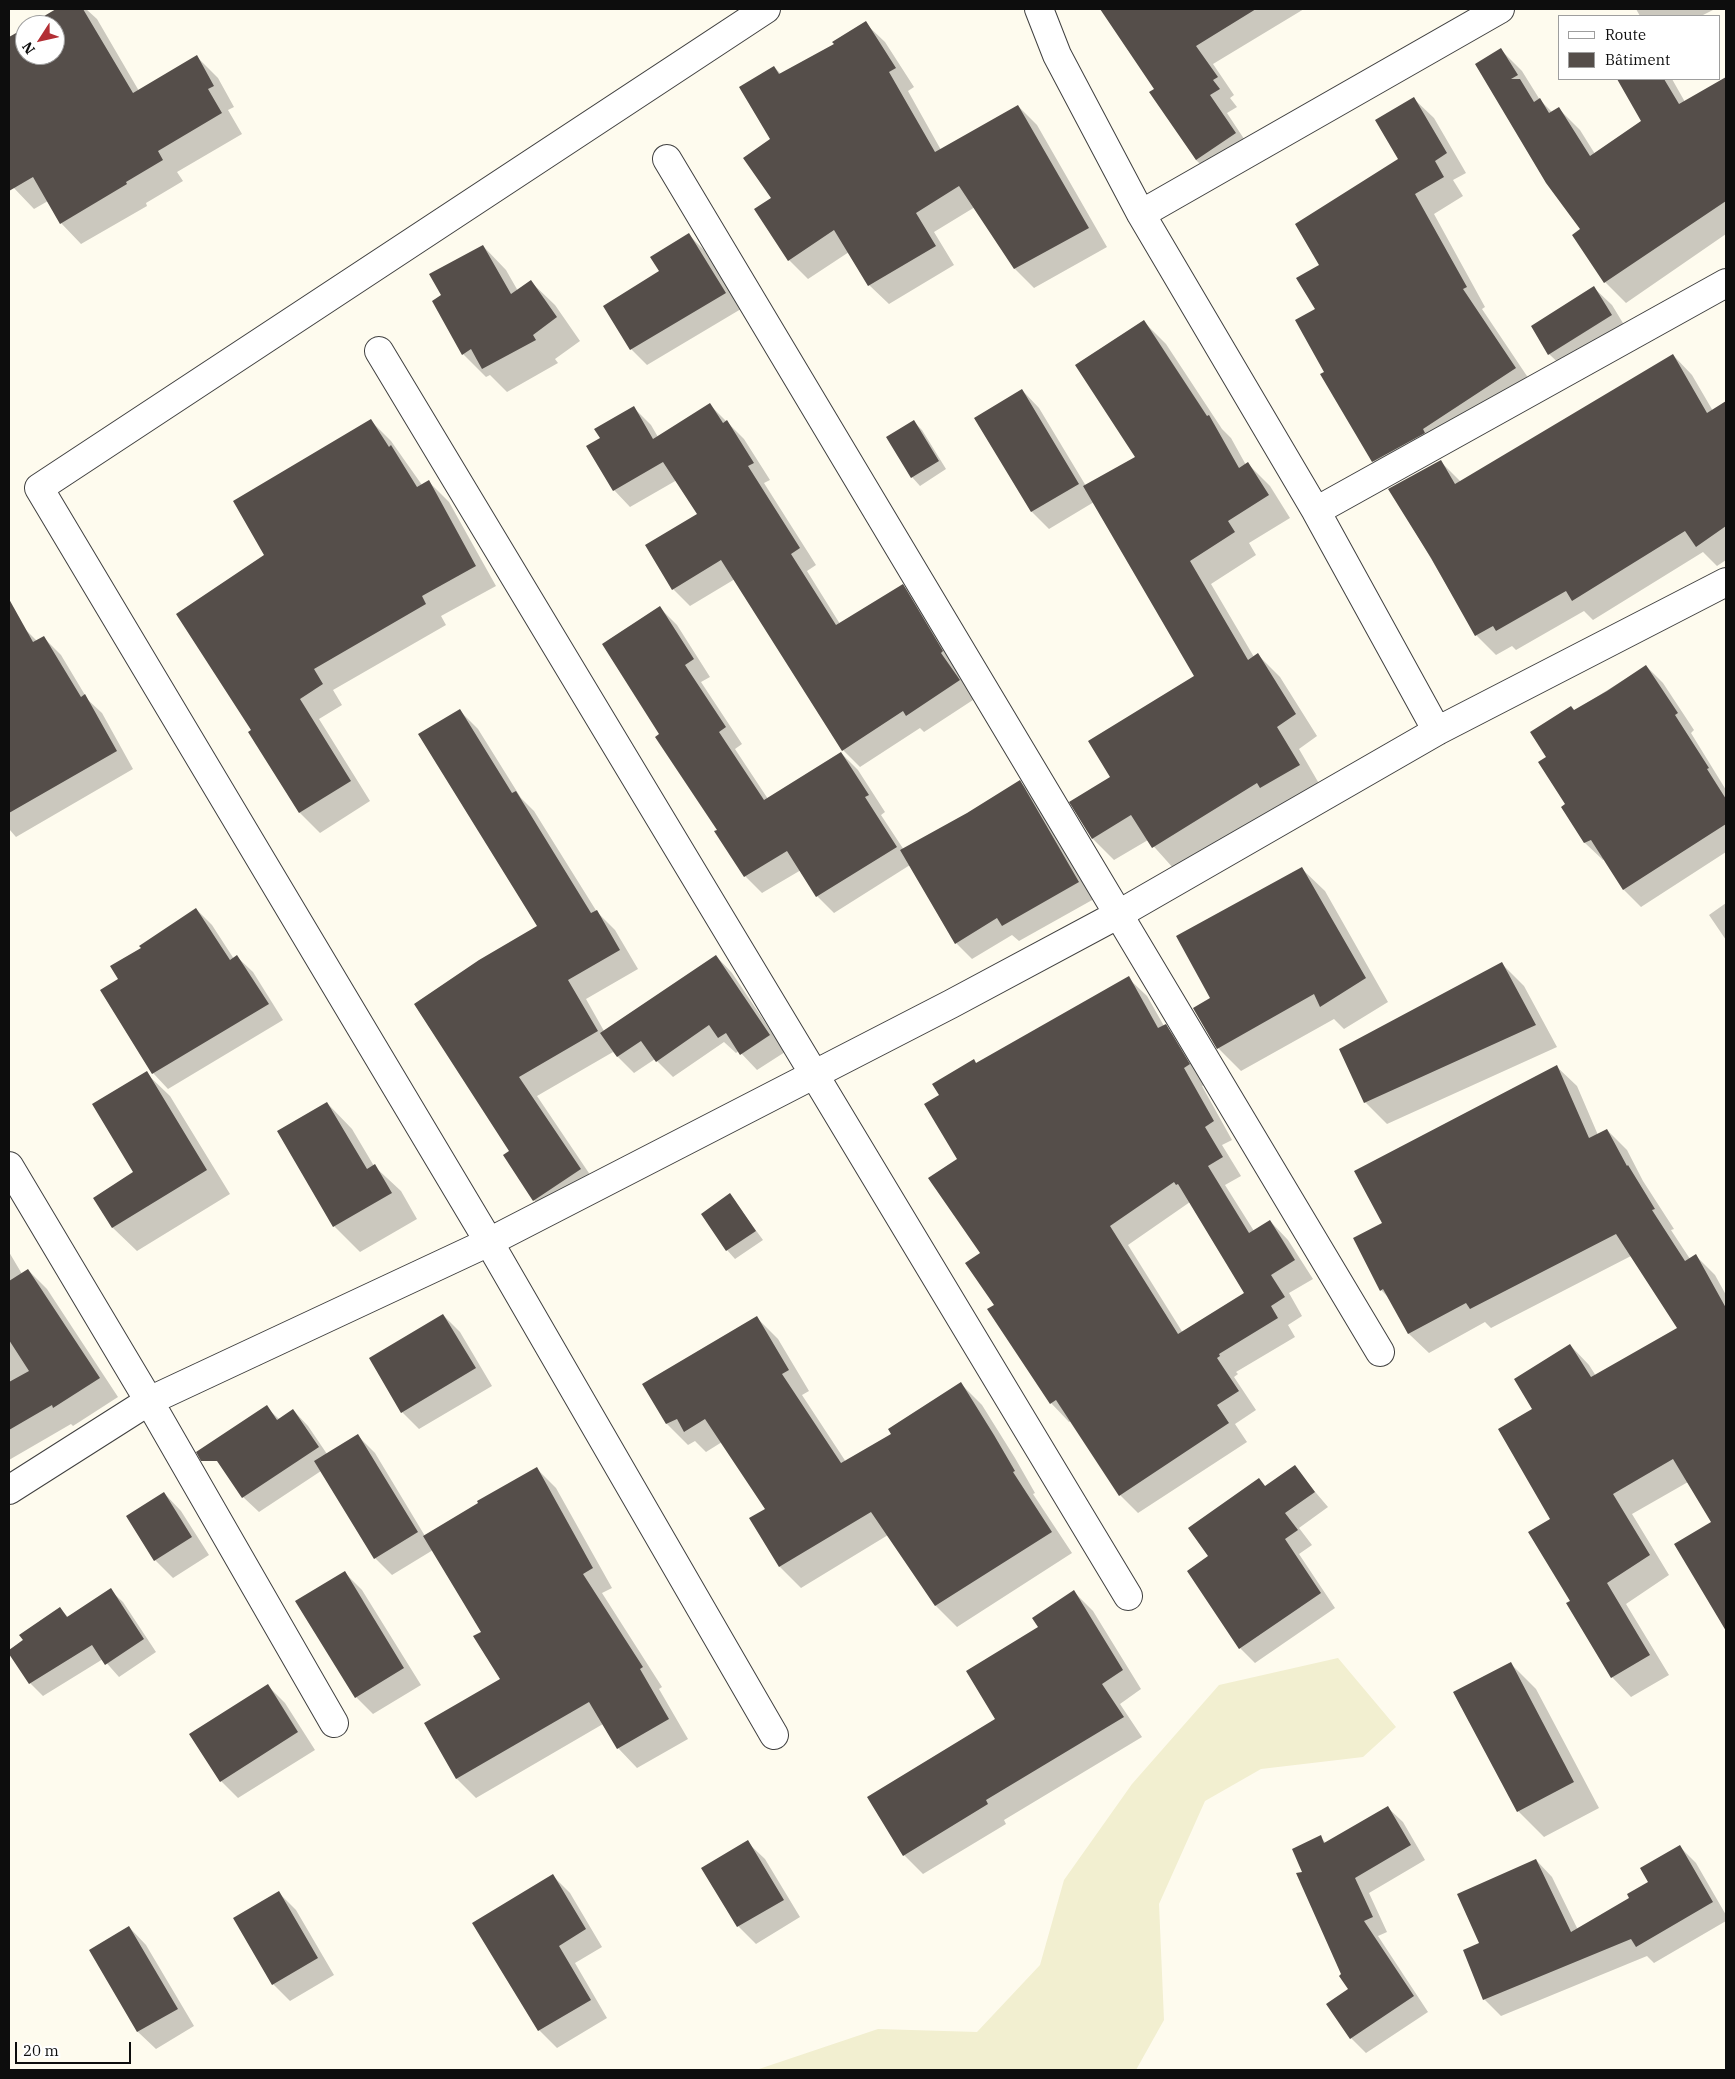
<!DOCTYPE html>
<meta charset="utf-8">
<style>
body{margin:0}
#map{position:relative;width:1735px;height:2079px;overflow:hidden;background:#fefbee;font-family:"IBM Plex Serif",serif}
canvas{display:block}
.frame{position:absolute;inset:0;border:10px solid #0d0d0d;pointer-events:none}
.legend{position:absolute;left:1558px;top:15px;width:162px;height:65px;box-sizing:border-box;background:#fff;border:1px solid #9e9e9e;margin:0;padding:6px 9px;list-style:none;font-size:15px;color:#0d0d0d}
.legend li{display:flex;align-items:center;gap:10px;height:25px}
.legend b{width:25px;border:1px solid #9e9e9e}
.north{position:absolute;left:15px;top:15px;width:50px;height:50px;box-sizing:border-box;background:#fff;border:1px solid #9e9e9e;border-radius:50%;rotate:235deg;font-size:14px;font-weight:700;line-height:20px;text-align:center;color:#0d0d0d}
.north::after{content:'';display:block;margin:auto;width:18px;height:22px;background:#b32f35;clip-path:polygon(50% 0,100% 100%,50% 72%,0 100%)}
.scale{position:absolute;left:15px;top:2042px;width:116px;height:22px;box-sizing:border-box;border:2px solid #0d0d0d;border-top:0;padding-left:6px;font-size:15px;line-height:18px;white-space:nowrap;color:#0d0d0d;-webkit-text-stroke:4px #fff;paint-order:stroke}
</style>
<div id="map">
<canvas width="1735" height="2079"></canvas>
<div class="frame"></div>
<ul class="legend">
<li><b style="height:6px;background:#fff"></b>Route</li>
<li><b style="height:14px;background:#554e4a"></b>Bâtiment</li>
</ul>
<div class="north">N</div>
<div class="scale">20 m</div>
</div>
<script>
const g = document.querySelector('canvas').getContext('2d');
g.lineJoin = 'round';
function fillPath(path, color) { g.fillStyle = color; g.fill(path, 'evenodd'); }
function strokePath(path, color, width, dash) { g.strokeStyle = color; g.lineWidth = width; g.lineCap = dash ? 'butt' : 'round'; g.setLineDash(dash || []); g.stroke(path); }
fillPath(new Path2D(`
 M1338,1658L1396,1727L1363,1757L1261,1769L1205,1801L1159,1904L1164,2020L1136,2070H756L878,2029L977,2032L1040,1965L1064,1880L1132,1784L1219,1685Z`), '#f2efd0');
fillPath(new Path2D(`
 M58,9H86L97,19L139,91L197,57L218,78L234,107L228,110L242,134L177,172L183,181L146,203L147,206L81,244L61,223L48,201L34,209L12,186L9,187V38L25,28V55H55V25H31Z
 M1108,9H1182L1187,15L1197,9H1304L1213,64L1234,95L1230,98L1237,107L1227,113L1252,151L1214,177L1196,160Z
 M1636,9H1715L1701,16H1640Z
 M865,23L885,42L914,87L908,91L941,150L1018,106L1037,125L1107,247L1034,288L1015,269L975,207L934,232L954,265L889,304L869,285L849,252L808,279L789,260L772,198L774,67L782,75L835,44Z
 M1501,50L1522,71L1540,100L1553,113L1559,109L1580,130L1595,154L1643,122L1619,79H1672L1685,102L1726,79V234L1626,303L1605,282L1581,230L1477,65Z
 M1414,99L1434,118L1466,173L1453,180L1463,196L1434,214L1485,307L1482,309L1535,388L1392,481L1373,461L1326,372L1316,309L1320,266L1399,159Z
 M689,235L704,250L741,309L647,365L631,349L604,306L661,272Z
 M483,246L506,270L518,291L531,282L555,305L580,341L555,359L558,363L507,392L490,375L486,377L463,354L443,296Z
 M1594,288L1612,305L1629,333L1567,371L1549,354Z
 M1144,322L1166,344L1222,429L1231,438L1246,465L1248,464L1270,486L1290,518L1249,543L1256,555L1211,584L1254,657L1258,655L1280,677L1317,736L1299,749L1321,787L1283,809L1279,805L1174,869L1148,840L1114,860L1092,838L1111,777L1196,677L1094,502L1049,529L1032,512L976,418L1022,390L1039,408L1086,486L1137,457Z
 M1673,355L1692,375L1713,411L1726,403V560L1717,566L1703,552L1593,620L1584,611L1516,650L1512,646L1496,655L1476,635L1390,489L1440,461L1461,482Z
 M710,405L744,439L770,480L764,483L816,565L807,571L840,624L903,585L919,602L976,698L924,732L920,728L860,767L843,750L735,579L690,606L673,589L699,514L677,480L630,507L614,490L602,438L634,408L651,425L658,437Z
 M371,421L391,441L422,485L429,482L449,502L496,586L441,616L446,625L333,690L342,705L319,719L370,801L320,833L300,813L249,732L253,730L266,556Z
 M913,421L922,430L946,469L920,486L912,477Z
 M660,608L677,625L710,677L701,682L742,744L735,749L768,799L841,753L858,770L885,812L881,815L904,850L967,815L1020,782L1036,798L1094,899L1019,941L1012,935L972,959L956,943L910,865L834,913L817,896L801,870L762,893L745,876L660,734Z
 M24,628L37,641L44,638L61,655L88,700L102,713L133,769L16,837L9,829V636Z
 M1646,666L1663,683L1694,730L1691,733L1726,790V852L1641,907L1624,890L1604,859L1603,860L1585,843L1563,807L1567,804L1548,758L1574,711Z
 M459,710L478,729L521,798L534,811L597,912L615,930L638,969L586,999L604,1031L716,956L732,973L785,1052L757,1070L739,1051L736,1053L724,1042L673,1077L655,1059L634,1073L613,1052L537,1096L599,1188L553,1219L534,1200L505,1155L511,1151L415,1005L539,926Z
 M1301,868L1325,891L1388,1002L1344,1029L1334,1019L1241,1071L1218,1048L1212,999Z
 M1726,903V940L1709,915Z
 M196,909L212,925L234,959L237,957L253,972L283,1020L168,1089L153,1073L120,980Z
 M1502,964L1524,986L1557,1047L1387,1124L1365,1102Z
 M1128,978L1147,996L1164,1026L1184,1044L1207,1083L1202,1086L1232,1140L1222,1145L1241,1176L1225,1185L1254,1231L1270,1221L1288,1240L1313,1279L1289,1293L1302,1316L1288,1325L1295,1337L1236,1372L1238,1374L1234,1377L1256,1410L1235,1424L1247,1442L1138,1513L1120,1495L1071,1421L1069,1422L1051,1403L989,1310L996,1305L941,1096L977,1064ZM1190,1202L1246,1293L1183,1333L1128,1245Z
 M1557,1067L1577,1086L1598,1135L1607,1130L1627,1150L1643,1181L1674,1229L1671,1230L1690,1259L1695,1255L1715,1275L1726,1295V1625L1720,1619L1714,1522L1688,1482L1632,1514L1669,1575L1626,1604L1669,1675L1631,1697L1612,1677L1572,1601L1551,1519L1534,1409L1570,1345L1589,1365L1596,1376L1679,1328L1631,1256L1491,1328L1485,1322L1429,1353L1409,1334L1392,1301L1381,1290L1384,1224Z
 M146,1073L170,1096L230,1194L137,1251L113,1228L94,1198L135,1172Z
 M327,1103L352,1129L374,1166L401,1191L417,1219L360,1252L334,1226Z
 M730,1195L763,1240L735,1259L727,1250Z
 M9,1252L22,1274L28,1270L47,1289L118,1397L73,1426L71,1424L9,1460Z
 M443,1315L460,1332L492,1386L419,1429L402,1412Z
 M757,1318L778,1339L809,1391L802,1395L846,1462L893,1434L961,1384L982,1405L1015,1458L1035,1493L1033,1494L1072,1553L957,1627L936,1606L888,1535L801,1588L780,1567L751,1519L766,1510L722,1442L706,1452L695,1441L688,1445L667,1424L644,1385Z
 M266,1407L279,1419L293,1410L308,1426L327,1454L358,1436L375,1453L425,1536L537,1469L556,1488L612,1588L602,1593L662,1687L659,1689L688,1739L637,1768L618,1748L603,1724L476,1798L457,1779L426,1723L502,1680L482,1632L433,1550L392,1575L375,1558L321,1471L259,1512L243,1497L208,1445Z
 M1294,1467L1328,1507L1299,1528L1312,1545L1299,1554L1335,1608L1255,1663L1240,1648L1259,1480L1266,1487Z
 M164,1493L181,1511L209,1555L173,1578L155,1560L128,1516Z
 M345,1573L362,1590L421,1685L373,1714L356,1697Z
 M110,1590L123,1602L156,1652L119,1677L103,1659L43,1696L30,1683L9,1651L60,1609L68,1617Z
 M1074,1592L1093,1611L1141,1689L1120,1704L1142,1737L1004,1820L1006,1824L923,1874L904,1855L997,1720L1040,1628Z
 M1510,1663L1536,1689L1599,1808L1544,1837L1518,1811L1454,1693Z
 M268,1686L285,1703L315,1750L238,1798L221,1781Z
 M1388,1808L1403,1822L1425,1860L1369,1893L1387,1932L1378,1936L1428,2012L1366,2053L1351,2038L1349,1989L1304,1872L1320,1837L1326,1843Z
 M747,1842L765,1859L800,1917L756,1944L738,1926L703,1868Z
 M1680,1847L1696,1863L1726,1915V1921L1654,1963L1647,1956L1501,2016L1484,1999L1480,1944L1536,1860L1552,1877L1578,1930L1631,1898L1650,1883Z
 M553,1876L570,1893L602,1947L575,1963L607,2018L557,2048L539,2030L474,1924Z
 M279,1893L296,1910L334,1975L290,2001L273,1984Z
 M129,1927L146,1945L194,2026L156,2049L138,2032L91,1950Z`), '#0003');
fillPath(new Path2D(`
 M56,9H83L133,93L197,55L214,86L208,89L222,113L158,151L163,160L126,182L127,184L60,224L33,177L9,191V37L25,28V55H55V25H29Z
 M1100,9H1256L1196,46L1218,77L1213,80L1220,89L1210,95L1236,133L1196,160L1149,92L1154,89Z
 M866,21L896,68L889,72L935,152L1018,105L1089,228L1014,269L959,186L916,213L936,246L868,286L834,230L788,261L754,209L771,198L743,158L770,139L739,87L774,66L779,74L834,44L832,42Z
 M1501,48L1518,75L1511,79H1520L1534,102L1540,98L1549,113L1559,107L1590,156L1641,121L1617,79H1664L1679,104L1726,77V201L1604,283L1572,235L1580,229L1546,183L1475,64Z
 M1414,97L1447,153L1435,161L1444,177L1415,194L1467,287L1463,289L1516,368L1423,429L1425,433L1372,462L1320,374L1324,372L1295,320L1315,309L1296,278L1319,265L1295,224L1398,159L1375,120Z
 M689,233L726,293L630,350L603,306L659,271L650,257Z
 M483,245L511,294L531,280L557,317L533,335L536,340L482,369L471,349L462,355L432,301L441,295L429,274Z
 M1594,286L1612,315L1548,355L1531,326Z
 M1144,320L1207,416L1209,415L1239,468L1248,462L1269,495L1228,521L1235,532L1190,561L1248,660L1258,653L1296,714L1277,727L1300,765L1260,788L1257,783L1152,848L1131,815L1092,839L1069,802L1110,777L1088,741L1194,676L1083,486L1135,457L1075,365Z
 M1673,354L1707,413L1726,401V526L1696,547L1685,531L1572,601L1566,591L1496,631L1493,626L1475,636L1431,558L1388,489L1441,460L1455,484Z
 M1022,389L1079,484L1031,512L974,418Z
 M710,403L723,423L727,420L754,463L748,466L800,548L791,554L836,625L903,584L943,651L941,653L960,680L906,716L903,711L842,751L721,560L672,590L645,545L697,514L663,462L613,491L586,446L600,438L594,429L634,406L653,439Z
 M371,419L389,447L391,445L417,487L429,480L476,566L422,596L426,604L314,669L323,684L300,699L351,781L299,813L248,732L251,730L176,614L264,555L233,501Z
 M914,420L939,461L911,478L886,437Z
 M9,599L33,642L44,636L81,697L85,694L117,751L9,813Z
 M660,606L694,659L685,665L726,727L719,732L764,800L841,752L869,795L865,797L897,847L816,897L787,851L744,877L714,831L717,830L655,737L659,734L602,644Z
 M1646,665L1678,713L1675,715L1709,768L1707,769L1726,799V824L1623,890L1591,840L1584,843L1561,807L1565,804L1538,762L1546,757L1530,732L1571,706L1574,710L1607,691Z
 M460,709L512,793L516,791L591,913L597,910L620,950L568,980L598,1031L519,1077L581,1169L533,1201L503,1155L509,1151L414,1004L479,960L537,926L418,734Z
 M1020,780L1079,882L1002,926L997,918L955,944L900,850L967,813Z
 M1302,867L1366,978L1320,1007L1314,994L1217,1049L1193,1008L1210,998L1176,936Z
 M196,908L230,960L237,955L269,1004L152,1074L100,990L118,979L110,966L141,948L139,946Z
 M716,955L770,1035L740,1055L726,1033L718,1038L709,1025L656,1062L641,1041L617,1057L600,1033Z
 M1502,962L1536,1025L1364,1103L1339,1049Z
 M1129,976L1158,1028L1166,1024L1190,1064L1184,1068L1214,1121L1205,1127L1223,1157L1208,1166L1249,1233L1270,1220L1295,1260L1271,1275L1285,1297L1271,1306L1278,1318L1219,1354L1220,1356L1217,1358L1239,1391L1217,1405L1229,1423L1119,1496L1056,1400L1050,1404L987,1309L994,1305L965,1263L980,1253L928,1178L957,1159L924,1104L939,1095L932,1084L974,1059L976,1063ZM1174,1182L1176,1185L1178,1184L1244,1293L1178,1334L1110,1226Z
 M1557,1065L1589,1138L1607,1129L1627,1166L1628,1165L1655,1209L1652,1210L1685,1261L1696,1254L1726,1308V1631L1674,1544L1711,1522L1673,1459L1613,1494L1650,1555L1607,1583L1650,1655L1611,1678L1566,1603L1570,1601L1528,1532L1550,1519L1498,1429L1532,1409L1514,1379L1570,1344L1591,1377L1677,1328L1616,1234L1470,1309L1466,1303L1408,1334L1383,1289L1380,1291L1353,1238L1382,1223L1354,1171Z
 M147,1071L207,1170L112,1228L93,1198L133,1172L92,1104Z
 M327,1102L367,1169L375,1164L392,1193L333,1227L277,1131Z
 M730,1193L756,1231L726,1251L701,1214Z
 M28,1269L100,1378L53,1408L52,1405L9,1430V1382L29,1371L9,1340V1281Z
 M443,1314L476,1368L401,1413L369,1358Z
 M757,1316L789,1370L782,1374L841,1463L891,1434L888,1429L961,1382L994,1435L1015,1471L1013,1472L1052,1532L935,1606L871,1512L779,1567L749,1518L765,1509L705,1419L684,1432L677,1419L666,1424L642,1384Z
 M267,1405L277,1420L293,1409L319,1447L242,1498L217,1461H201L196,1452Z
 M358,1434L418,1532L374,1559L314,1461Z
 M1295,1465L1315,1492L1285,1513L1298,1530L1285,1539L1321,1593L1239,1649L1187,1571L1208,1556L1188,1528L1259,1478L1265,1486Z
 M537,1467L593,1568L583,1574L643,1667L640,1669L669,1719L617,1749L589,1702L456,1779L424,1723L500,1679L473,1636L481,1632L423,1536L478,1503L477,1501Z
 M164,1492L192,1537L154,1561L126,1516Z
 M345,1571L404,1668L355,1698L295,1601Z
 M111,1588L144,1639L105,1665L92,1645L29,1684L9,1654V1650L23,1640L19,1635L60,1607L67,1617Z
 M1074,1590L1123,1670L1102,1684L1124,1717L986,1800L988,1804L903,1856L867,1797L995,1719L966,1671L1038,1627L1032,1618Z
 M1511,1662L1574,1782L1517,1812L1453,1692Z
 M268,1684L298,1732L220,1782L189,1734Z
 M1388,1806L1411,1845L1355,1878L1373,1917L1364,1921L1414,1996L1350,2039L1326,2004L1348,1989L1339,1976L1341,1974L1296,1873L1302,1872L1292,1849L1321,1835L1324,1843Z
 M748,1840L784,1900L737,1927L701,1868Z
 M1680,1845L1713,1902L1636,1947L1631,1939L1483,2000L1463,1950L1479,1943L1457,1894L1536,1859L1571,1932L1629,1898L1627,1894L1648,1882L1640,1868Z
 M553,1874L586,1929L559,1946L591,2000L538,2031L472,1923Z
 M279,1891L318,1958L272,1985L233,1918Z
 M129,1926L178,2009L137,2032L89,1950Z`), '#554e4a');
const minor = new Path2D(`
 M766,9L39,488L489,1242L774,1735
 M1039,9L1057,55L1141,214L1316,511L1437,731
 M667,159L1380,1352
 M1141,214L1500,9
 M379,351L1128,1596
 M1316,511L1726,283
 M9,1166L149,1401L334,1723
 M9,1490L149,1401L489,1242L951,1004L1119,914L1437,731L1726,582`);
strokePath(minor, '#404040', 30);
strokePath(minor, '#fff', 28);
</script>
